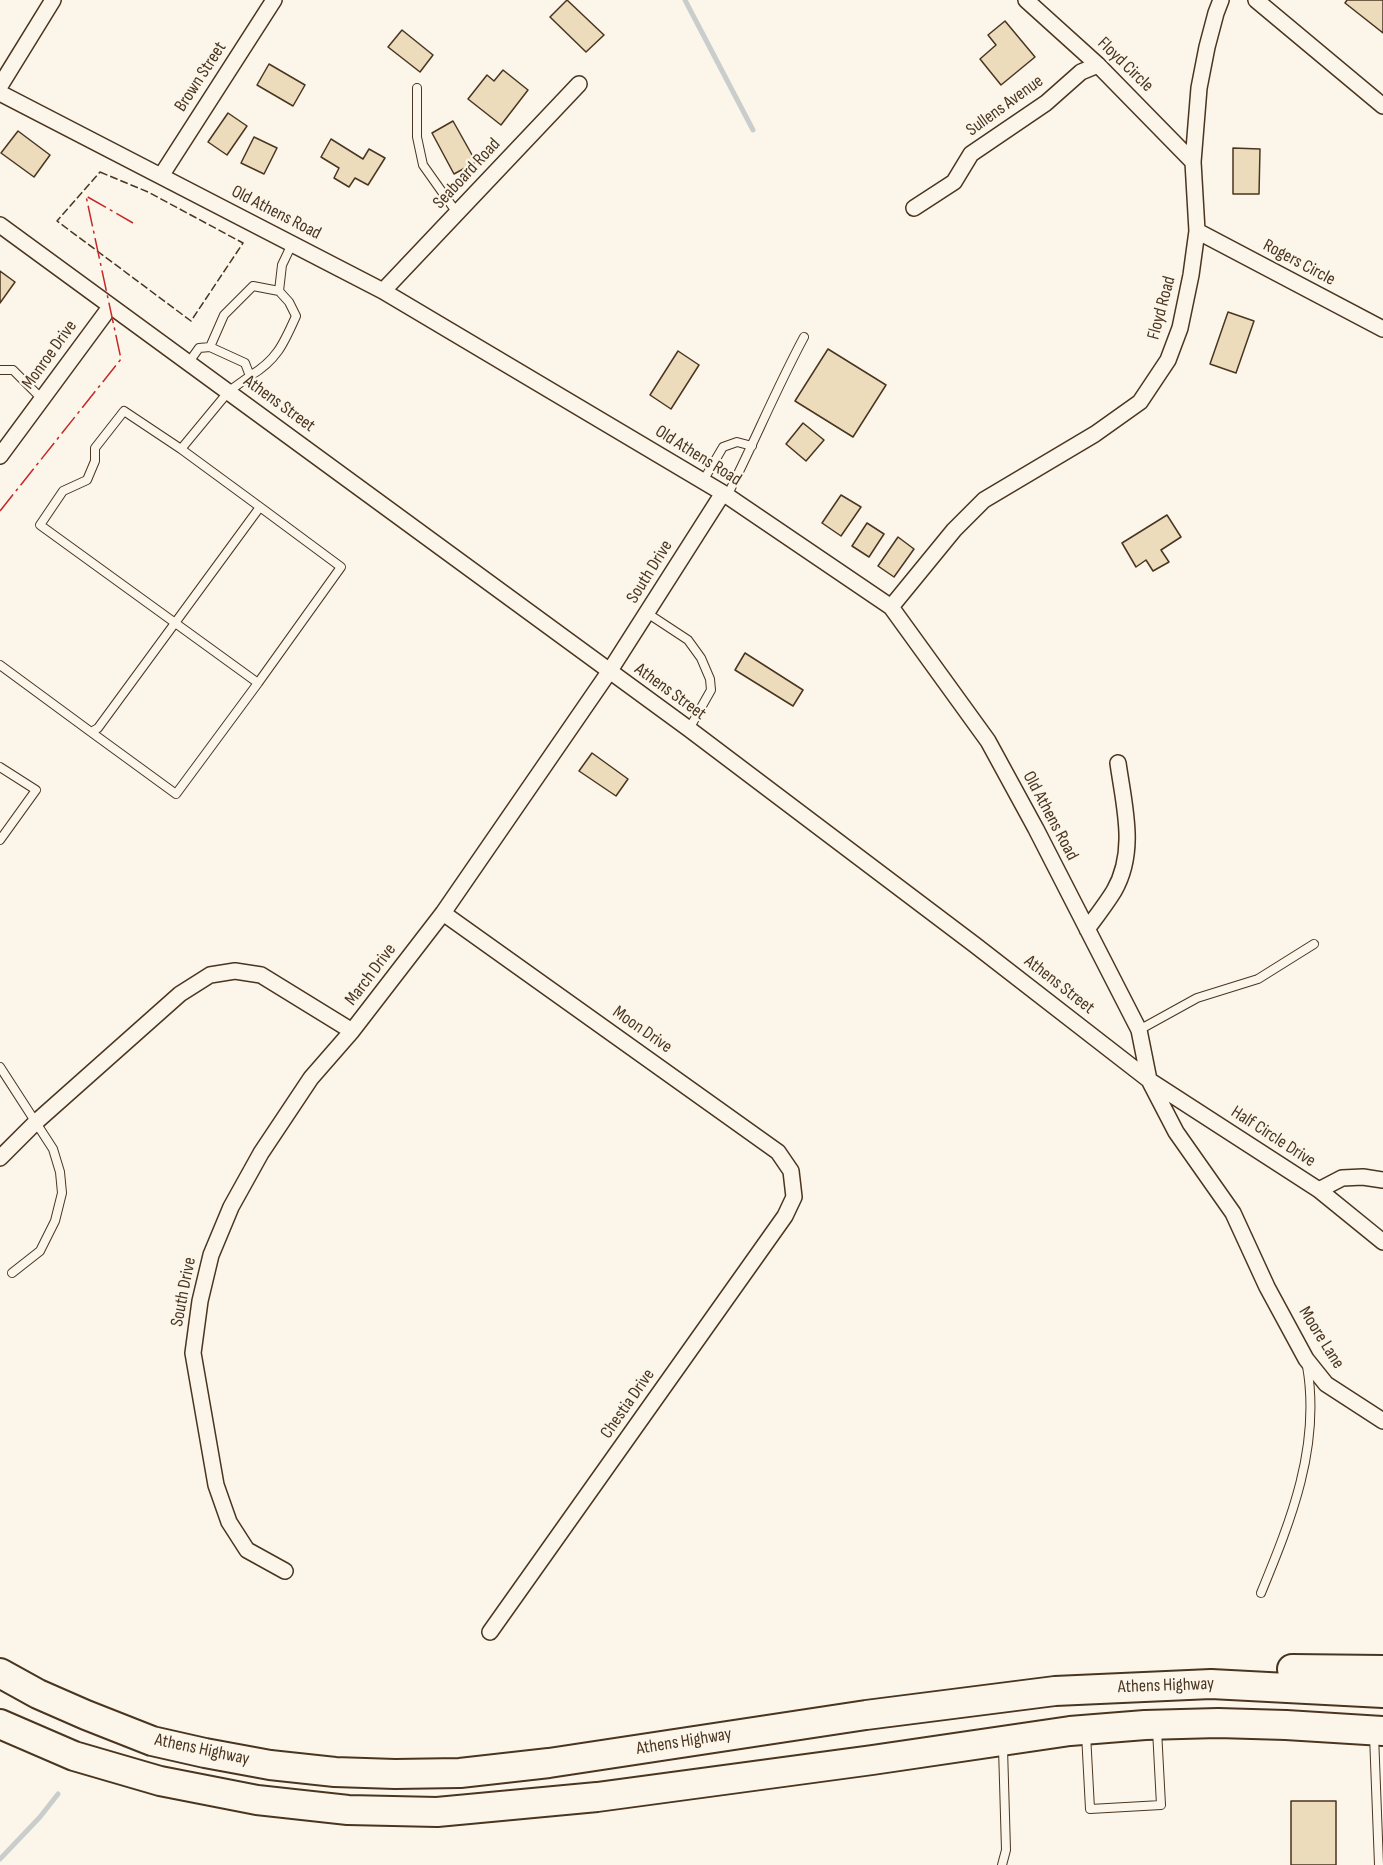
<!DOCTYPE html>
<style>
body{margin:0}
canvas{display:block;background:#fbf6e9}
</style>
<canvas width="1383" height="1865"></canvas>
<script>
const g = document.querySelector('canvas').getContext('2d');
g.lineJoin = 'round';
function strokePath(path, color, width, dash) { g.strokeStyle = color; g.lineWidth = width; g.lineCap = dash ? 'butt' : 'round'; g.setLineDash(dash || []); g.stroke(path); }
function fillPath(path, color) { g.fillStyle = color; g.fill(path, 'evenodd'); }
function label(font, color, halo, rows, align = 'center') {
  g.font = font + ' "Sofia Sans Condensed",sans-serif'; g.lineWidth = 4.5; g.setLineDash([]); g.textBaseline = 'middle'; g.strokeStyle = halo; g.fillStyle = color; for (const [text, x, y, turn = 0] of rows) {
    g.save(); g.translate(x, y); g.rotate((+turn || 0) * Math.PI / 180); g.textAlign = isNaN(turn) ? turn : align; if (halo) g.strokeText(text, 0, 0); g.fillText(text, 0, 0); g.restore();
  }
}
strokePath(new Path2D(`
 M685,0L753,130
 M0,1859L40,1817L58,1794`), '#c9cecd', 5);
const building = new Path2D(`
 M567,0L604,35L586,52L550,17Z
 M1347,0H1383V33L1345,3Z
 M1005,21L1035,57L1001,85L980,59L996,45L988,35Z
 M402,30L433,55L420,72L388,47Z
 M269,64L305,85L293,106L257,85Z
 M503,70L528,90L501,125L468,99L487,75L494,81Z
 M228,113L247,126L227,155L208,142Z
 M453,121L476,162L454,174L432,133Z
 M18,131L50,155L34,177L1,153Z
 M254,137L277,148L264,174L241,163Z
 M331,139L363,159L369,149L385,158L368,185L355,178L349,187L334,178L339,168L321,157Z
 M1233,148L1260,149L1259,194H1233Z
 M0,271L15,282L0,303Z
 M1228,312L1254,321L1236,373L1210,364Z
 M828,349L886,385L853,437L795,401Z
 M678,351L699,365L671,409L650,395Z
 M803,423L824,440L806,461L786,444Z
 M841,495L861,507L841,536L822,523Z
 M1167,515L1181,537L1161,550L1169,562L1153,571L1146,560L1136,567L1122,543Z
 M867,523L884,534L869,557L852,546Z
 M898,537L914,549L894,577L878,566Z
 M745,653L803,690L793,706L735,670Z
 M592,753L628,779L616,796L579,771Z
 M1291,1801H1336V1865H1291Z`);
fillPath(building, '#ecdcbc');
strokePath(building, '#4a3520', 1.5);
const lane = new Path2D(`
 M417,88V137L423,165L457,213
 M210,347L224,315L253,286L279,291
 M0,370H13L42,399
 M250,376C277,360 284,343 296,316L289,302L279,291L282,265L292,244
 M181,449L124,411L95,448V461L87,480L63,491L40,525L258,683L341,567L260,507
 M703,481L723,447L737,442L752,446
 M727,496C754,443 776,389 804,337
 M647,613L688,640L701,658L710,679L711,690L689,729
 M0,665L91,732L98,728L260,507L181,449L229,391L250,376L245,363L210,347L199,348L189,362
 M91,732L176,794L258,683
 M0,767L36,790L0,840
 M1139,1030L1197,998L1258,979L1314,944
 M0,1067L53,1149L60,1172L62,1193L55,1221L40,1251L12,1273
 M1261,1593C1291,1520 1321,1446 1307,1366
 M1086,1734L1090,1809L1161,1805L1157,1730
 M1374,1735L1379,1865
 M1002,1865L1006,1850L1003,1748`);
const street = new Path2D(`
 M1026,0L1098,65L1193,162
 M1256,0L1383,106
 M0,86L53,0
 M0,93L383,291L723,493L891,607L988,741L1036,829L1139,1030L1149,1080
 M161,176L274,0
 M914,208L954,182L971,154L1046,103L1081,72L1098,65
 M0,225L689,729L975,945L1149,1080L1176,1132L1233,1213L1267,1287L1306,1359L1326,1384L1383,1421
 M1197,231L1383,329
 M383,291L579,84
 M0,456L110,307
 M891,607L954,530L984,500L1095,434L1140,402L1168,360L1180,328L1191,275L1197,231L1193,162L1199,88L1207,47L1216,13L1221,0
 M443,913L778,1152L791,1171L794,1197L785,1216L490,1632
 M1087,929C1096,917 1106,904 1114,891C1137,851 1124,806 1118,763
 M1152,1082L1319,1190L1383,1242
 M0,1158L36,1122L180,994L210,975L235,971L261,975L352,1031
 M1319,1190L1342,1178L1363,1177L1383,1180
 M285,1571L247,1550L229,1522L216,1485L193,1353L200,1301L211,1255L231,1207L261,1153L311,1078L352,1031L443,913L609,672L723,493`);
const highway = new Path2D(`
 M1292,1669L1383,1670
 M0,1673L38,1694L86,1715L152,1741L205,1753L270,1765L335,1772L395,1774L460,1773L549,1763L866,1715L1055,1691L1211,1684L1383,1693
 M0,1724L74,1756L160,1781L257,1800L348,1810L437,1812L597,1797L872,1760L1070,1731L1145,1725L1218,1723L1286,1725L1383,1731`);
strokePath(lane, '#4a3520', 10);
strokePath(street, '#4a3520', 18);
strokePath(highway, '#4a3520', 32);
strokePath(lane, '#fbf6e9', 8);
strokePath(street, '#fbf6e9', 15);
strokePath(highway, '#fbf6e9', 28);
strokePath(new Path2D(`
 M100,172L148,192L243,243L191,321L57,221Z`), '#4a3520', 1.5, [8, 3]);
strokePath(new Path2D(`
 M0,511L121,359L86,196L133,223`), '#c62828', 1.5, [21, 4.5, 3, 4.5]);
label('18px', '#4a3520', '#fbf6e9', [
 ["Floyd Circle",1125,65,44],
 ["Brown Street",201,77,-57],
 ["Sullens Avenue",1005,106,-36],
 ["Seaboard Road",467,174,-47],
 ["Old Athens Road",276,213,27],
 ["Rogers Circle",1299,263,28],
 ["Floyd Road",1162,308,-75],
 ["Monroe Drive",50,355,-54],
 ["Athens Street",279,404,36],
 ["Old Athens Road",698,456,32],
 ["South Drive",650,572,-58],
 ["Athens Street",670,692,36],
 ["Old Athens Road",1050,816,62],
 ["March Drive",371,975,-53],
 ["Athens Street",1059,985,38],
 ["Moon Drive",642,1030,35],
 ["Half Circle Drive",1273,1137,33],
 ["South Drive",184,1292,-79],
 ["Moore Lane",1321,1338,58],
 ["Chestia Drive",628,1404,-55],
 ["Athens Highway",1166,1686,-2],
 ["Athens Highway",684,1742,-9],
 ["Athens Highway",202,1750,12]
]);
</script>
